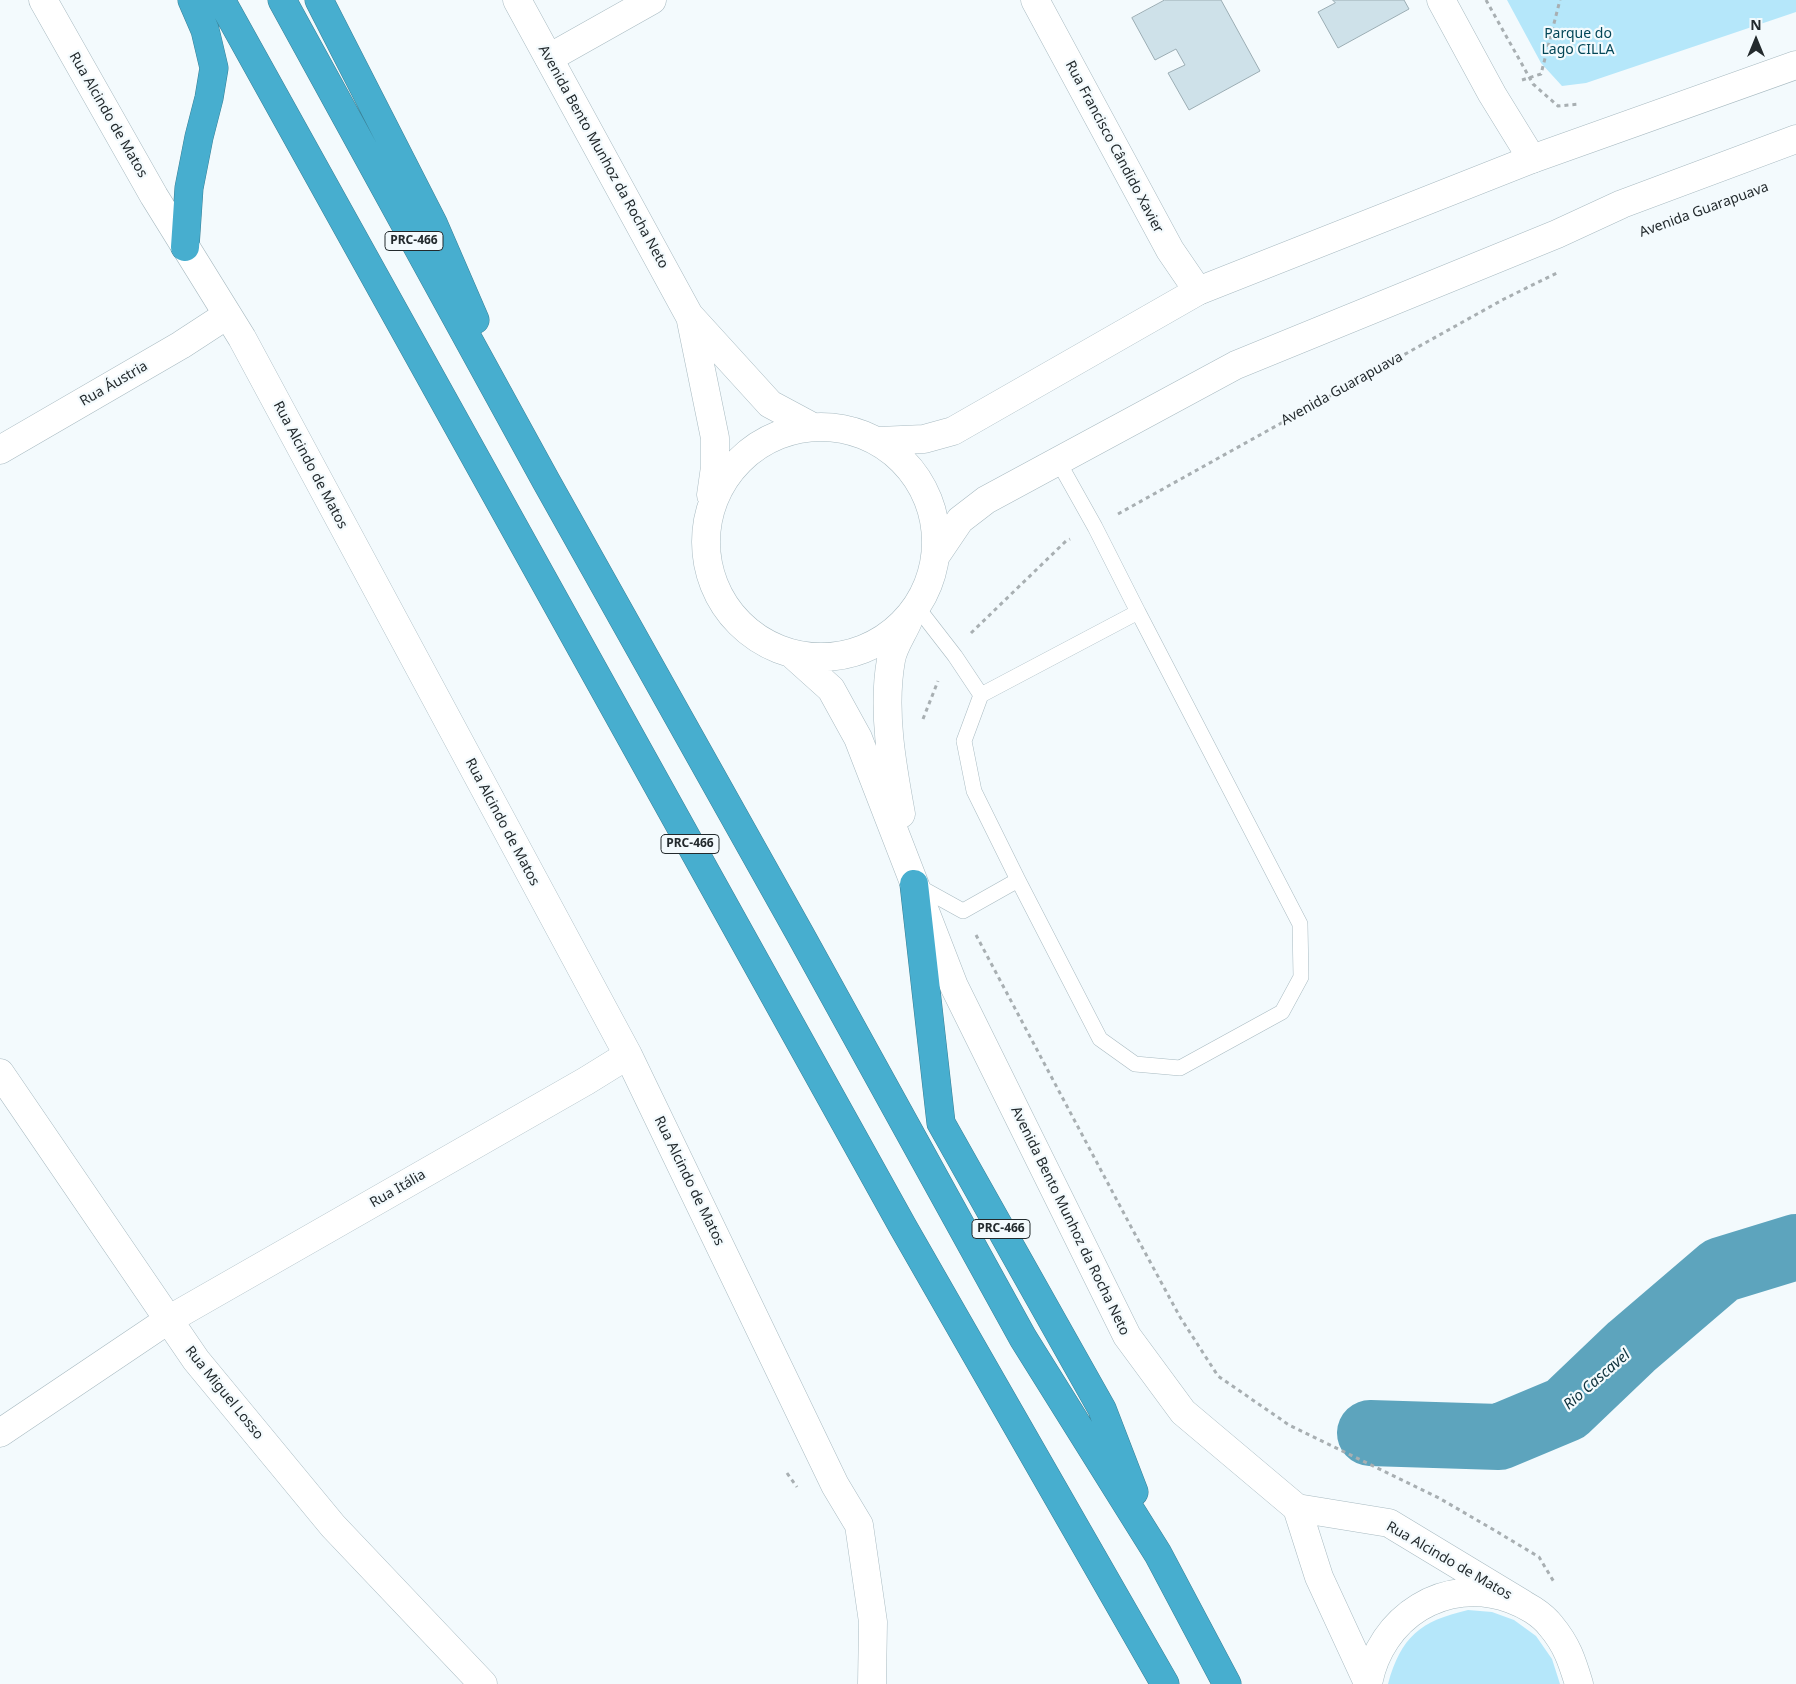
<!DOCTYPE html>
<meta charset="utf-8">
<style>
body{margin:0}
#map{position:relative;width:1796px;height:1684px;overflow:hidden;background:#f3fafd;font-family:"Noto Sans",sans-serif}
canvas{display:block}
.north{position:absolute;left:1731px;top:15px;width:50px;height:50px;-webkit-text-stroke:4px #f3fafd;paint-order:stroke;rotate:0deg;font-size:14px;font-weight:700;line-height:20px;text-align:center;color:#232a2d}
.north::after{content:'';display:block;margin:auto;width:18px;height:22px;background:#232a2d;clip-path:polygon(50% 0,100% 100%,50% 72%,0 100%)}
</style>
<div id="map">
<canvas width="1796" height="1684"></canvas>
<div class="north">N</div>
</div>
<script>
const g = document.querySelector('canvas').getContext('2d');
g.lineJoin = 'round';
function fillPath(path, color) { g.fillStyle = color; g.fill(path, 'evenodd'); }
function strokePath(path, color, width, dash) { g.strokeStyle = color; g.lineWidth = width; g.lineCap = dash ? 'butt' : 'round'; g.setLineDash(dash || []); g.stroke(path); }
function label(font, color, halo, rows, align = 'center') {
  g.font = font + ' "Noto Sans",sans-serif'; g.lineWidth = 4.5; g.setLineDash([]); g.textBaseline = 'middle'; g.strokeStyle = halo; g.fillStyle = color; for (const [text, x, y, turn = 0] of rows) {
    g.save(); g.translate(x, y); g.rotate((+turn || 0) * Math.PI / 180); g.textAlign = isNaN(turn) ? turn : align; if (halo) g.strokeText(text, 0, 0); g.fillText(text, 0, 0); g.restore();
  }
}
fillPath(new Path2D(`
 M1507,0H1796V12L1586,83L1562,86L1541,63Z
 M1468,1610L1492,1612L1514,1620L1536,1636L1552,1659L1560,1684H1388C1401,1637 1420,1621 1468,1610Z`), '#b5e7fa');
strokePath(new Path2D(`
 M1370,1433L1499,1437L1566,1409L1631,1347L1721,1270L1796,1247`), '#5da4bd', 66);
const building = new Path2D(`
 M1165,0H1221L1260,71L1189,110L1168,73L1185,65L1176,49L1155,60L1132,18Z
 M1333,0H1404L1409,9L1338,48L1318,12L1335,3Z`);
fillPath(building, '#cee1e9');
strokePath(building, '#9badb4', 1);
const lane = new Path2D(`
 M917,607L955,656L981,695L1138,612L1095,527L1058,461
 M981,695L964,741L974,791L1018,880L1100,1039L1135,1064L1180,1068L1282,1012L1301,977L1300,924L1138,612
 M916,885L963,911L1018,880`);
const street = new Path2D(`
 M1035,0L1170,250L1198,291
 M1441,0L1492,94L1532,159
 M549,58L652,0
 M0,450L181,345L227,315
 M0,1073L196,1360L333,1526L483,1684`);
const secondary = new Path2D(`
 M43,0L154,196L242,338L628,1055L835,1485L859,1525L873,1622L872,1684
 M517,0L689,315L770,404L811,426
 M690,316L715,438V467L711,495
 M706 542a115 115 0 1 1 230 0a115 115 0 1 1-230 0Z
 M879,441L924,439L953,431L1198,291L1532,159L1796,65
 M937,554L960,520L986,500L1236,365L1557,234L1622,204L1796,139
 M792,654L831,689L858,738L954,986L1127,1336L1183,1412L1297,1508L1389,1523L1523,1604
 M901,814C892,765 882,710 891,660C893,647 903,633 908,621
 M0,1433L168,1320L586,1081L628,1055
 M1297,1508L1319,1577L1368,1683
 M1368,1684C1380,1617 1445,1575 1511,1599C1525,1604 1542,1614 1551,1626C1567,1645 1572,1661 1579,1684`);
const highway = new Path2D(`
 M221,0L903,1227L1165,1684
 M282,0L546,481L800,934L1023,1338L1158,1554L1227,1684
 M319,0L433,223L475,320
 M185,247L189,188L199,137L209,98L214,68L205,30L192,0
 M914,884L941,1123L1102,1409L1134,1492`);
strokePath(lane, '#a8bac1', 16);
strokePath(street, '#a8bac1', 29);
strokePath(secondary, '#a8bac1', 29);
strokePath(highway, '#3a8096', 29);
strokePath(new Path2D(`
 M1486,0L1533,84L1558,106L1580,104
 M1522,80L1541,74L1560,0
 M1118,514L1504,299L1559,272
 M971,633L1066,541L1070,539
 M923,719L938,681
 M976,935L1129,1223L1180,1317L1218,1376L1289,1425L1439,1498L1494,1530L1539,1557L1554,1582
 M787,1473L797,1487`), '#a8afb2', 3, [4, 4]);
strokePath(lane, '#fff', 15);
strokePath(street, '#fff', 28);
strokePath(secondary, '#fff', 28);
strokePath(highway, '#47aecf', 28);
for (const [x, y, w] of [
 [414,241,58],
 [690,844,58],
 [1001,1229,58]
]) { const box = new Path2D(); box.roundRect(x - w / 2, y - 9.5, w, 19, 4); g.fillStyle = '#f3fafd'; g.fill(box); strokePath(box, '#232a2d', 1); }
label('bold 12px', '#232a2d', null, [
 ["PRC-466",414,241],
 ["PRC-466",690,844],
 ["PRC-466",1001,1229]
]);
label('14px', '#044758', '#f3fafd', [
 ["Parque do",1578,34],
 ["Lago CILLA",1578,50]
]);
label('14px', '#232a2d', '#f3fafd', [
 ["Rua Alcindo de Matos",108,115,60],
 ["Rua Francisco Cândido Xavier",1114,147,62],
 ["Avenida Bento Munhoz da Rocha Neto",603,157,61],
 ["Avenida Guarapuava",1704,210,-20],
 ["Rua Áustria",114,384,-30],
 ["Avenida Guarapuava",1342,389,-29],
 ["Rua Alcindo de Matos",310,465,62],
 ["Rua Alcindo de Matos",502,822,62],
 ["Rua Alcindo de Matos",689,1181,64],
 ["Rua Itália",398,1189,-30],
 ["Avenida Bento Munhoz da Rocha Neto",1070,1221,64],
 ["Rua Miguel Losso",224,1393,51],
 ["Rua Alcindo de Matos",1449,1561,30]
]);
label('italic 15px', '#0e313c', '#f3fafd', [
 ["Rio Cascavel",1597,1380,-41]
]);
</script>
